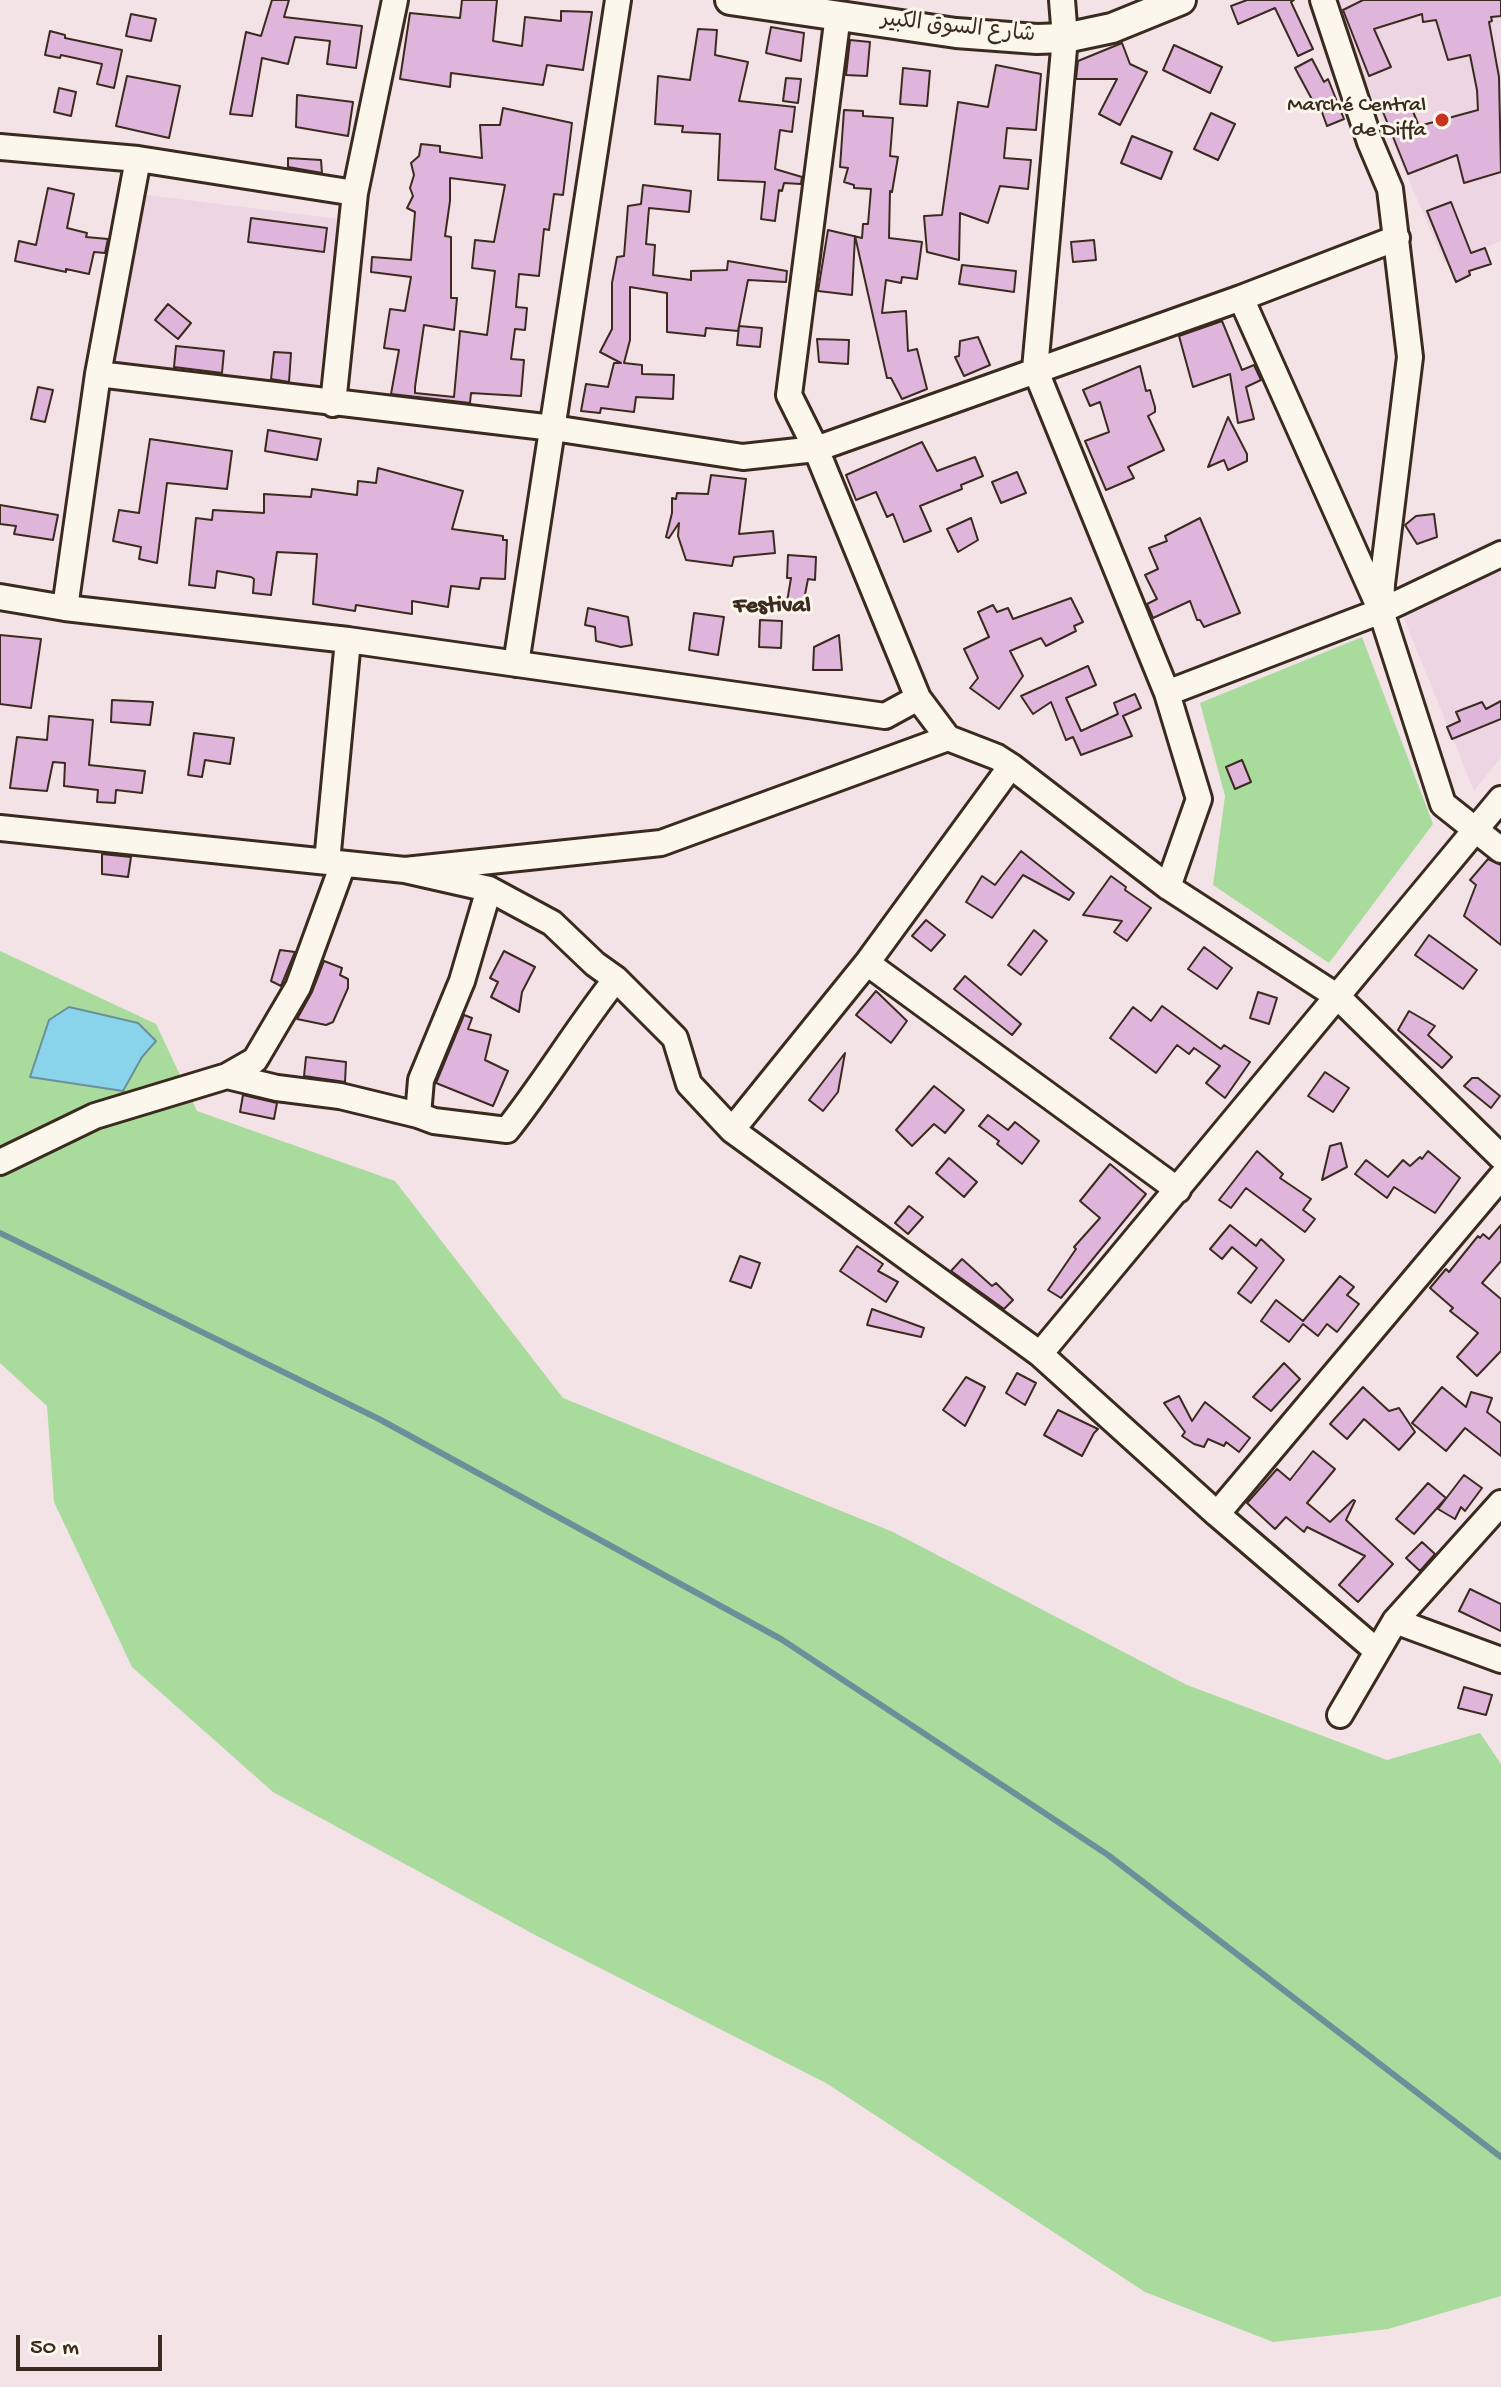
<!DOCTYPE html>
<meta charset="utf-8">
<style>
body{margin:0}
#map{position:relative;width:1501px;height:2387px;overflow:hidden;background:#f3e3e7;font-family:"Gochi Hand",sans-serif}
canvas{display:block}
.scale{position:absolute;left:16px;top:2335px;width:146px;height:36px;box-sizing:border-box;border:4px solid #3b2a1e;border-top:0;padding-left:10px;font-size:24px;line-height:28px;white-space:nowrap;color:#3b2a1e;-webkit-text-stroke:6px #fbf7ec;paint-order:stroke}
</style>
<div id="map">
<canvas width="1501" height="2387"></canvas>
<div class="scale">50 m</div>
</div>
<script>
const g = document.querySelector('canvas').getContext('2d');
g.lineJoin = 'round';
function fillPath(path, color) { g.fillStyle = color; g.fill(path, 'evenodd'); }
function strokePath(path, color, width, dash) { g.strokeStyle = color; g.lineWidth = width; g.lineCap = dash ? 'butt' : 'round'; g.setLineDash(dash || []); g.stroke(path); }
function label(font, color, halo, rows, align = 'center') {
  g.font = font + ' "Gochi Hand","Playpen Sans Arabic",sans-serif'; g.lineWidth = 6; g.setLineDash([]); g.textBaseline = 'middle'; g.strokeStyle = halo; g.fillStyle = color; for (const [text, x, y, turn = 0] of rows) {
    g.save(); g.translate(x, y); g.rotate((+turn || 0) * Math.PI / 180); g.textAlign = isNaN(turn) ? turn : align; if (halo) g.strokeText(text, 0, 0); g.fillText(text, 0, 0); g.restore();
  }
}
fillPath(new Path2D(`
 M1330,0H1501V241L1445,263Z
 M140,194L338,219L318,396L115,371Z
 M1501,569V757L1474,791L1400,609Z`), '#edd5e3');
fillPath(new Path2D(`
 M1362,637L1433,824L1329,963L1213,885L1225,796L1200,703Z
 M0,951L156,1024L197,1111L395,1181L563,1398L893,1532L1187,1685L1387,1760L1480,1733L1501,1764V2296L1388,2329L1273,2342L1145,2292L826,2083L537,1936L273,1792L132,1667L54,1502L47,1406L0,1363Z`), '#a9db9c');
const water = new Path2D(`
 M69,1007L138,1023L156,1041L142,1057L123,1091L30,1077L49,1020Z`);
fillPath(water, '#8ad4eb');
strokePath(water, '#6a9099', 2);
strokePath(new Path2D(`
 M0,1233L379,1419L781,1639L1108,1855L1501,2157`), '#6a9099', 6);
const building = new Path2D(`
 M272,0H289L284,17L362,26L356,68L327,64L330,41L295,37L288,64L262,58L252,116L230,114L246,32L261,36Z
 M462,0H497L493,41L522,46L525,17L561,21V11L592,12L583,70L547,65L543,85L451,73L450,87L400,79L410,13L460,18Z
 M1247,0H1294L1291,2L1313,49L1298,56L1275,8L1238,24L1231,6Z
 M1363,0H1501V16L1491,17L1492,21L1489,22L1499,77L1501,172L1464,183L1457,155L1408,174L1383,112L1409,102L1419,126L1478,110L1477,90L1470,55L1448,60L1436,20L1423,22L1422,14L1374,29L1391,67L1369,76L1343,10Z
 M131,14L156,19L151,41L126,36Z
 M771,27L804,33L801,61L766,53Z
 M698,29L717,30L715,55L748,62L739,101L795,107L792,132L780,130L775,169L802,177L801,184L784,183L782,191L779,190L775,221L761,219L765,182L718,180L720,134L682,132L683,126L655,124L658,76L690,80Z
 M50,31L65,35V38L122,50L114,88L97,84L102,64L61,55L60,58L45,55Z
 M850,40L870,42L867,76L846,75Z
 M1122,43L1130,64L1147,72L1120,125L1099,114L1117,79H1076L1078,61Z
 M1174,45L1222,67L1210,93L1163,70Z
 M1312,59L1324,82L1328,79L1344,119L1327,126L1319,104L1315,105L1295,68Z
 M996,65L1041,74L1036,130L1007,128L1004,158L1031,160L1028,189L1000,186L988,223L960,213L959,260L927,252L924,216L942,215L958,102L988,107Z
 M903,68L930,71L927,106L900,104Z
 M127,76L180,86L169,138L116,126Z
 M786,78L801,79L798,103L783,101Z
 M59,88L76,92L71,116L54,112Z
 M297,95L353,102L348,136L296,127Z
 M503,108L572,123L563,195L554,194L549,230L544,229L539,276L519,274L516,307L527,308L525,330L515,329L511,359L524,360L521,396L471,393L470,403L391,394L399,350L384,348L390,309L405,311L411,277L371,272L372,257L411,260L415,212L407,208L413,196L410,188L414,175L411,163L419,156L421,144L440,146V152L482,158L480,125H500ZM450,178L505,185L494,242L475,240L472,268L495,271L487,335L460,331L454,397L415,393V387L424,325L454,330L457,298H451V237L445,236L450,201Z
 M844,110L863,111V116L893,118L890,156L898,157L892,192L890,191L889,238L922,242L917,279L902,277L901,283L886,280L882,313L906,311L908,351L917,349L927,389L902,399L891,378H887L855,236L852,295L818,291L828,230L862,238L863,224H868L871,189L854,188V185L844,182L848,168L840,167Z
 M1211,113L1235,124L1218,160L1194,149Z
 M1132,136L1172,152L1161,179L1121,163Z
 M288,158L321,160L322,173L288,167Z
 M643,185L691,191L689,212L649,208L646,244L655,245L653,275L691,280V271L727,270L728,261L787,271L786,282L748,280L738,331L706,328L705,336L667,332V293L630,287V340L624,363L642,365V374L674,375L673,399L636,397L634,412L601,408L600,413L581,411L586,384L608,387L614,363H621L600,352L612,329V283L617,257L624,256L628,206L641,204Z
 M48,188L74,194L67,228L87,233L86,237L108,239L105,253L94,252L89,274L66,269V272L15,261L19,241L36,245Z
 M1451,202L1471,253L1485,248L1491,264L1469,271L1470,275L1456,282L1427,211Z
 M251,218L327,228L324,252L248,242Z
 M1094,240L1096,260L1073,262L1071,242Z
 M962,265L1016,271L1014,292L959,284Z
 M168,304L191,323L178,339L155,320Z
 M1222,321L1242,370L1254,365L1261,380L1246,387L1254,419L1238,423L1230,374L1193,387L1179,336Z
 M739,326L762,328L760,347L737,345Z
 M978,337L990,365L964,376L955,357L959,356L960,341Z
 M817,339L849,340L848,364L819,362Z
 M176,346L224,351L222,373L174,367Z
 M274,352L291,353L289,382L271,379Z
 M1140,366L1146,391L1150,390L1155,407V412L1148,416L1164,450L1128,467L1134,478L1106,490L1085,441L1109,432L1100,402L1090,406L1083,390Z
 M38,387L53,390L45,422L31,419Z
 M1228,417L1247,454V461L1228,470L1224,460L1208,467Z
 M268,430L321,439L317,460L265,451Z
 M150,439L232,451L227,489L167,483L157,563L139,559L141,547L113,541L119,510L139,513Z
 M922,442L937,471L975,457L983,476L961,485L962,489L920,506L931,531L904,542L893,514L887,517L876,492L856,500L846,475Z
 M378,468L463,491L452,529L503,536V540H507L505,579L481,578L479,589L451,586L448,607L412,601V614L356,605L355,611L313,604L317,554L277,552L271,595L253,593L254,579L251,577L217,571L215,588L189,585L196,518L212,520L213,510L264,513V494L311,497L312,489L357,495L358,481L376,483Z
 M1017,472L1026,493L1001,503L992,482Z
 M711,475L746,479L739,534L773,531L775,553L734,557L732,566L686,560L678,536L679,523L669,538L666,537L672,513V498L676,499L677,493L708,494Z
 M0,505L58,515L53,540L14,534L16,526L0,524Z
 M1434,514L1437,537L1417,544L1405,525L1416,516Z
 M971,518L978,540L958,552L947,529Z
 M1200,518L1240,613L1204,627L1200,620H1197L1190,601L1153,618L1147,604L1157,599L1145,575L1158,569L1149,548L1167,541L1165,536Z
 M788,555L816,557L815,580L808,579L803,605L787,602L791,578H787Z
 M1071,598L1083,622L1074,626L1076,631L1046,646L1041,638L1010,651L1023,676L999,709L970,688L978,678L964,649L989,637L978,612L993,605L997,612L1008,608L1013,619Z
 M588,608L628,617L632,645L621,647L596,641L595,627L585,625Z
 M694,613L724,617L718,655L689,650Z
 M760,620L782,621L781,648L759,647Z
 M0,635L41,639L31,708L0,704Z
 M839,635L842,670H813L814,647Z
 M1088,666L1096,685L1066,698L1081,731L1118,714L1114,703L1135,694L1141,708L1123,716L1132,736L1081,755L1073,737L1066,740L1051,702L1033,714L1021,696Z
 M112,700L153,702L150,725L111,722Z
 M1501,701V719L1452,739L1447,727L1460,721L1456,712L1482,702L1486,709Z
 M49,716L93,720L89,765L145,771L142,793L116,790L115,803L97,802L98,790L64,786L65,763L53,762L47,791L10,788L17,737L47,740Z
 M194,733L234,738L230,764L205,760L202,777L188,775Z
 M1242,760L1251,782L1235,789L1226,767Z
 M1021,851L1074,893L1069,900L1023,875L992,918L966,902L982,876L995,885Z
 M102,854L131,857L128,877L102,874Z
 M1488,859L1501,865V945L1464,916L1476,885L1470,880Z
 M1111,876L1126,887L1125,890L1151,908L1127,941L1114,932L1122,921L1083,915Z
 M926,920L945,935L931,951L912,936Z
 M1034,930L1047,941L1021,975L1008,965Z
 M1429,935L1477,970L1463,989L1415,955Z
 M1204,947L1232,968L1217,989L1188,969Z
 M280,950L295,952L281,986L271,981Z
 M504,951L535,967L522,992L519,1012L491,997L498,982L490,978Z
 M324,961L342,968L340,975L348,979V988L333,1022L326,1025L297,1019L312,992Z
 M965,976L1021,1024L1012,1035L954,989Z
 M876,991L907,1021L891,1043L856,1015Z
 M1258,992L1277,998L1269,1024L1250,1018Z
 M1162,1006L1221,1049L1224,1045L1250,1062L1225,1098L1206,1083L1220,1066L1194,1048L1189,1054L1177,1045L1156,1073L1110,1038L1133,1007L1151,1021Z
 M1409,1011L1435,1026L1428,1035L1452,1057L1442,1068L1398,1030Z
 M464,1015L472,1018L468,1029L491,1035L485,1060L508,1071L493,1106L436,1083Z
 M845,1053L838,1092L823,1111L809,1100Z
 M306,1057L346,1062L345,1082L304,1076Z
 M1325,1072L1349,1088L1333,1112L1308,1096Z
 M1472,1078H1478L1500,1096L1491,1108L1464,1086Z
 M934,1086L964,1110L945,1133L934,1124L912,1146L896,1130Z
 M243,1095L277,1103L274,1119L240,1112Z
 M988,1115L1008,1130L1015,1122L1039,1141L1022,1164L997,1144L999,1141L979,1126Z
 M1341,1143L1347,1167L1322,1180L1330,1146Z
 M1257,1151L1283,1174L1280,1178L1311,1199L1303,1210L1315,1219L1305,1232L1246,1188L1231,1208L1219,1200Z
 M1428,1151L1460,1178L1435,1213L1394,1187L1387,1198L1355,1174L1366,1160L1388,1177L1403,1160L1410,1166L1420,1157L1422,1159Z
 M949,1158L977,1182L964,1197L936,1173Z
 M1110,1164L1146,1194L1061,1298L1048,1290L1076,1249L1074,1247L1100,1218L1080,1201Z
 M909,1206L923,1217L908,1234L895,1223Z
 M1230,1225L1256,1246L1261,1239L1284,1260L1251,1303L1238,1293L1257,1268L1232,1247L1222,1259L1210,1249Z
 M1501,1225V1261L1482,1283L1501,1299V1351L1477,1376L1457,1357L1478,1333L1450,1311L1453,1308L1430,1288L1446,1269L1449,1272L1478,1236L1480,1238L1483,1234L1489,1239Z
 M857,1246L883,1264L878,1271L898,1282L886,1302L840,1271Z
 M740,1256L760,1263L751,1288L730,1281Z
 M962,1259L992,1286L996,1283L1013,1300L1004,1309L951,1271Z
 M1340,1276L1354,1287L1347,1295L1359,1304L1337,1332L1327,1324L1318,1336L1303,1324L1289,1342L1261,1321L1276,1300L1303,1321Z
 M872,1309L924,1328L921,1337L867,1325Z
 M1284,1363L1300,1379L1271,1411L1253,1397Z
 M1017,1373L1036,1383L1025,1405L1006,1393Z
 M966,1377L985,1387L965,1426L943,1410Z
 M1363,1387L1389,1411L1399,1408L1415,1432L1399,1450L1364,1419L1347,1439L1330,1424Z
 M1442,1387L1466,1407L1471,1392L1492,1398L1487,1412L1501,1423V1456L1465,1428L1446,1451L1412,1423Z
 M1179,1396L1192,1421L1205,1402L1250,1438L1239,1452L1226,1442L1224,1446L1208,1439L1204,1447L1194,1444L1182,1436L1185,1432L1164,1403Z
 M1058,1410L1098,1429L1094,1433L1082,1456L1044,1435Z
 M1313,1451L1335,1469L1307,1503L1330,1522L1353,1500L1355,1501L1346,1520L1393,1564L1358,1602L1339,1585L1365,1556L1307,1527L1304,1532L1286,1517L1275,1529L1247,1503L1277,1469L1290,1480Z
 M1464,1475L1482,1488L1465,1511L1461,1507L1455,1519L1438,1509Z
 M1428,1483L1446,1498L1414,1534L1396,1519Z
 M1422,1542L1435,1554L1420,1571L1406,1558Z
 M1470,1589L1501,1604V1631L1459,1611Z
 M1464,1687L1492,1695L1486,1715L1458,1708Z`);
fillPath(building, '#e0b5db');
strokePath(building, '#3b2a1e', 2);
const minor = new Path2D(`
 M1062,0L1065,38L1035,369L1167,693L1199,799L1168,887
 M1323,0L1370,142L1390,189L1410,357L1382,584L1381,611
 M838,15L789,395L816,449L918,698L948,738L997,757L1011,766L1168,887L1338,997L1501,1157
 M0,147L138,159L355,193
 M1241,298L1381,611L1443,804L1501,850
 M98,374L553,428L743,457L816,449L1241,298L1397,238
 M333,404L355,193L395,0
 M0,597L65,608L348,640L885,716L918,698
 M65,608L98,374L138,159
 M516,664L618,0
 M1167,693L1381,611L1501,554
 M0,828L405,870L661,843L948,738
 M327,862L348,640
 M405,870L489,889L552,923L595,964L616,979L675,1038L689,1084L732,1130L1040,1354L1217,1514L1377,1651
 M867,963L1178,1190
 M227,1076L277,1088L340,1096L418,1115L434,1121L507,1130C546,1081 577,1028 616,979
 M418,1115L421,1080L462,981L489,889
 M732,1130L867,963L1011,766
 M0,1162L95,1116L227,1076L255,1060L298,987L343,864
 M1040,1354L1501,799
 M1217,1514L1501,1177
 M1395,1621L1501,1660
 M1340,1715L1395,1621L1501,1503`);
const tertiary = new Path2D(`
 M730,0L956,33L1037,39L1065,38L1112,28L1181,0`);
strokePath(minor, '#3b2a1e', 30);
strokePath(tertiary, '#3b2a1e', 34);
strokePath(minor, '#fbf7ec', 24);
strokePath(tertiary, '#fbf7ec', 28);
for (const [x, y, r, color] of [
 [1442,120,8,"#c8321e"]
]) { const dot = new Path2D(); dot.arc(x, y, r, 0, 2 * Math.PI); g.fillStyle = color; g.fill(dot); strokePath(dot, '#fbf7ec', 3); }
label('22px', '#3b2a1e', '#fbf7ec', [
 ["شارع السوق الكبير",958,29,6]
]);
label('22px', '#3b2a1e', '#fbf7ec', [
 ["Marché Central",1426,107],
 ["de Diffa",1426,132]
], 'right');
label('bold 24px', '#3b2a1e', '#fbf7ec', [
 ["Festival",772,607]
]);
</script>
